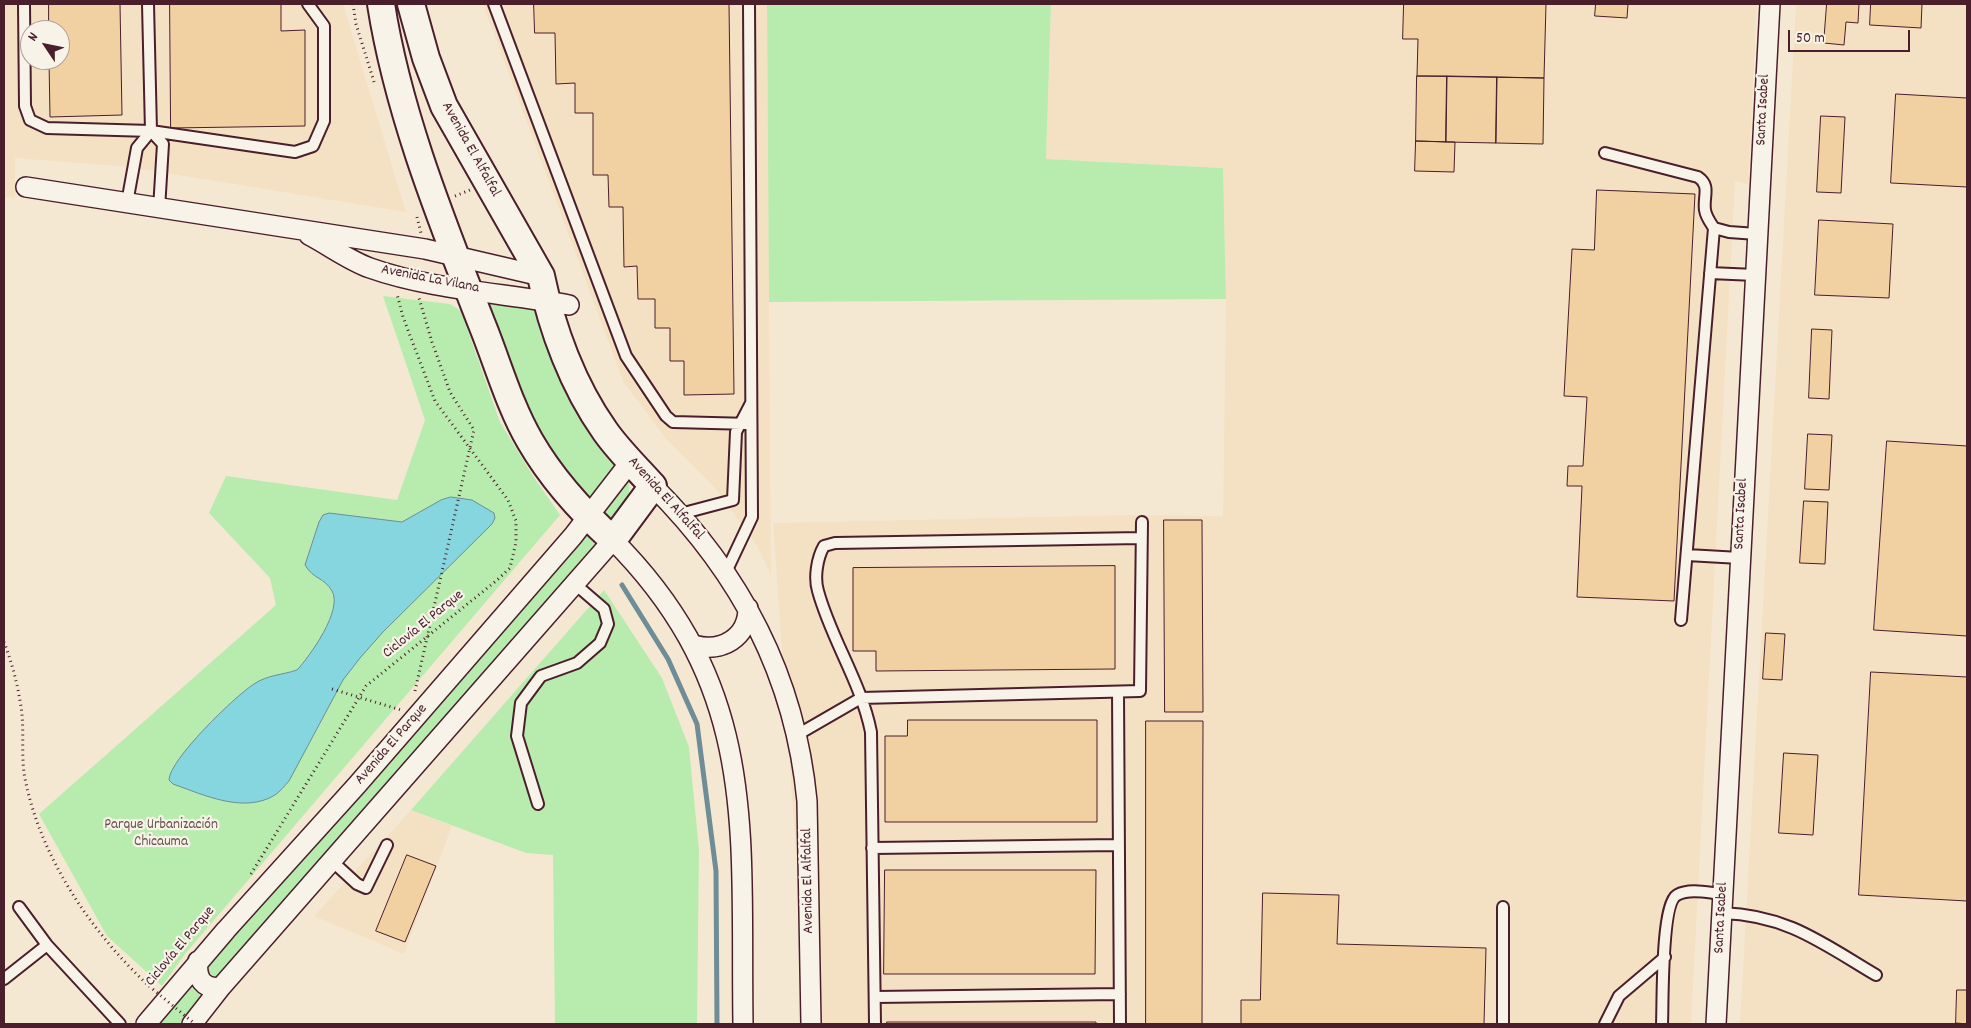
<!DOCTYPE html>
<meta charset="utf-8">
<style>
body{margin:0}
#map{position:relative;width:1971px;height:1028px;overflow:hidden;background:#f5e8d3;font-family:Dekko,sans-serif}
canvas{display:block}
.frame{position:absolute;inset:0;border:5px solid #4a1f2b;pointer-events:none}
.north{position:absolute;left:20px;top:20px;width:50px;height:50px;box-sizing:border-box;background:#f7f3e8;border:1px solid #b29e9c;border-radius:50%;rotate:304deg;font-size:14px;font-weight:700;line-height:20px;text-align:center;color:#4a1f2b}
.north::after{content:'';display:block;margin:auto;width:18px;height:22px;background:#4a1f2b;clip-path:polygon(50% 0,100% 100%,50% 72%,0 100%)}
.scale{position:absolute;left:1788px;top:30px;width:122px;height:22px;box-sizing:border-box;border:2px solid #4a1f2b;border-top:0;padding-left:6px;font-size:15px;line-height:18px;white-space:nowrap;color:#4a1f2b;-webkit-text-stroke:4px #f7f3e8;paint-order:stroke}
</style>
<div id="map">
<canvas width="1971" height="1028"></canvas>
<div class="frame"></div>
<div class="north">N</div>
<div class="scale">50 m</div>
</div>
<script>
const g = document.querySelector('canvas').getContext('2d');
g.lineJoin = 'round';
function fillPath(path, color) { g.fillStyle = color; g.fill(path, 'evenodd'); }
function strokePath(path, color, width, dash) { g.strokeStyle = color; g.lineWidth = width; g.lineCap = dash ? 'butt' : 'round'; g.setLineDash(dash || []); g.stroke(path); }
function label(font, color, halo, rows, align = 'center') {
  g.font = font + ' Dekko,sans-serif'; g.lineWidth = 4.5; g.setLineDash([]); g.textBaseline = 'middle'; g.strokeStyle = halo; g.fillStyle = color; for (const [text, x, y, turn = 0] of rows) {
    g.save(); g.translate(x, y); g.rotate((+turn || 0) * Math.PI / 180); g.textAlign = isNaN(turn) ? turn : align; if (halo) g.strokeText(text, 0, 0); g.fillText(text, 0, 0); g.restore();
  }
}
fillPath(new Path2D(`
 M4,4H343L406,212L129,167L15,158V198L4,197ZM30,30H60V60H30Z
 M483,4H767L771,575L757,546L716,489L666,439L623,381Z
 M1051,4H1757L1748,184L1735,181L1691,1024H808L773,523L1131,515L1223,516L1226,299L1223,168L1046,159Z
 M1796,4H1967V1024H1740Z
 M411,810L452,826L404,954L314,916Z`), '#f4e1c4');
fillPath(new Path2D(`
 M767,4H1051L1046,159L1223,168L1226,299L769,302Z
 M383,296L450,304L461,311L500,422L533,476L560,515L185,954L162,986L107,936L39,814L276,605L270,578L209,513L226,476L397,500L425,420Z
 M486,300L540,310L628,476C633,498 623,509 611,527L437,734L198,1002L182,1024H158L183,991L585,524L570,483L523,402Z
 M604,590L662,678L689,747L699,850L697,1024H555L553,855L526,853L411,810Z`), '#b7ecae');
const water = new Path2D(`
 M451,497L472,500L494,513L495,518L492,524L383,632L360,658L343,680L289,781C285,785 280,792 275,795C244,814 204,795 173,784L169,780C169,760 235,696 254,684C267,675 282,675 297,670C310,656 343,610 332,591C324,577 314,580 305,565L319,522L323,515L329,513L402,522L441,500Z`);
fillPath(water, '#86d6df');
strokePath(water, '#6e8d97', 1);
strokePath(new Path2D(`
 M622,585L668,659L697,724L716,871L717,1024`), '#6e8d97', 5);
const building = new Path2D(`
 M49,4H120L122,115L50,117L49,60H60V30H49Z
 M170,4H281V31L305,30V126L171,128Z
 M534,4H729L734,394L684,395V361H670V328H655V299H638L637,266L624,267L623,207H609L608,175H593V113H575V83L556,84L555,33H535Z
 M1404,4H1546L1544,78L1417,76L1418,39H1403Z
 M1596,4H1628L1627,18L1595,16Z
 M1827,4H1859L1858,23L1846,22L1844,45L1824,43Z
 M1871,4H1922L1921,28L1870,25Z
 M1417,76H1447L1446,142L1416,141Z
 M1447,76L1497,77L1496,143L1446,142Z
 M1497,77L1544,78L1543,144L1496,143Z
 M1896,94L1967,98V187L1891,183Z
 M1821,116L1845,117L1841,193L1817,192Z
 M1416,141L1455,142L1454,172L1415,171Z
 M1597,190L1695,194L1674,601L1577,597L1582,486H1567L1568,466H1583L1587,397L1564,396L1572,249L1594,250Z
 M1819,220L1893,224L1889,298L1815,295Z
 M1812,329L1832,330L1829,399L1809,398Z
 M1808,434L1832,435L1829,490L1805,489Z
 M1887,441L1967,446V636L1874,630Z
 M1804,501L1828,502L1825,564L1800,563Z
 M1164,520H1202L1203,712H1165Z
 M1115,566V669L876,671V651H853V568Z
 M1766,633L1785,634L1782,680L1763,679Z
 M1871,672L1967,677V901L1859,895Z
 M908,720H1097V822H885V736H907Z
 M1146,721H1203L1202,1024H1146Z
 M1784,753L1818,755L1813,835L1779,833Z
 M407,855L436,866L405,942L376,931Z
 M885,870H1096L1095,974H884Z
 M1263,893L1339,895L1337,944L1486,948L1484,1024H1241V1000H1260Z
 M1957,990H1967V1024L1956,1023Z
 M887,1022H1096V1024H887Z`);
fillPath(building, '#f1d0a2');
strokePath(building, '#4a1f2b', 1);
const lane = new Path2D(`
 M24,4L25,106L30,120L47,128L151,131L295,152L313,146L324,121V26L308,4
 M148,4L151,131L163,144L159,209
 M494,4L626,356L666,416L673,422L751,424
 M1605,153L1698,177C1711,186 1703,196 1705,210C1706,217 1710,222 1714,228L1729,232L1757,234
 M127,203L137,148L151,131
 M1710,273L1755,275
 M680,514L733,500L736,432L751,403
 M1687,555L1740,558
 M726,572L752,517L749,4
 M1681,620L1714,228
 M1118,692L1120,1024
 M797,735L861,698L1140,691L1142,522
 M538,804L517,736L521,703L541,676L577,663L600,643L608,624L604,609L575,584
 M872,848L1119,845
 M333,862L357,884L366,888L387,845
 M19,907L47,945L120,1024
 M1722,913C1787,915 1822,943 1876,975
 M4,979L47,945
 M875,997L1120,994
 M875,1024L871,732C861,682 831,639 818,591C814,578 817,558 824,546L835,543L1141,538
 M1503,1024V907
 M1605,1024L1619,996L1665,957
 M1662,1024C1663,1003 1661,904 1677,895C1690,888 1709,893 1723,894`);
const street = new Path2D(`
 M26,187L425,249L541,276
 M309,235C330,246 348,260 370,268C432,290 505,293 569,305
 M653,486C741,574 795,676 807,801L811,1024
 M694,645C721,653 748,638 748,608
 M198,961C196,978 203,990 221,987
 M146,1024L226,930L357,785L573,536L631,461
 M192,1024L221,987L613,540C761,689 740,831 743,1024
 M1716,1024L1770,4`);
const secondary = new Path2D(`
 M381,4C398,113 441,219 481,322C497,361 509,405 530,441C552,479 581,511 613,540L653,486C637,468 619,451 605,431C573,386 552,329 541,276L444,106L426,58L411,4`);
strokePath(lane, '#4a1f2b', 14);
strokePath(street, '#4a1f2b', 22);
strokePath(secondary, '#4a1f2b', 30);
strokePath(new Path2D(`
 M353,4L356,24L375,85
 M455,196L470,190
 M417,217L421,233
 M4,642C11,660 17,682 20,701C25,724 21,749 24,773C38,854 90,931 149,986
 M332,689L401,710
 M415,691L474,430L450,392L432,342L419,298
 M251,874L366,686L496,581L510,568L516,542V521L508,500L435,401L403,317L397,294`), '#4a1f2b', 3, [1, 4]);
strokePath(lane, '#f7f3e8', 10);
strokePath(street, '#f7f3e8', 19);
strokePath(secondary, '#f7f3e8', 26);
strokePath(new Path2D(`
 M149,986L195,1024`), '#4a1f2b', 3, [1, 4]);
label('15px', '#4a1f2b', '#f7f3e8', [
 ["Santa Isabel",1764,110,-87],
 ["Avenida El Alfalfal",470,150,61],
 ["Avenida La Vilana",430,280,11],
 ["Avenida El Alfalfal",665,499,48],
 ["Santa Isabel",1742,514,-87],
 ["Ciclovía El Parque",424,625,-39],
 ["Avenida El Parque",392,745,-49],
 ["Avenida El Alfalfal",809,881,-91],
 ["Santa Isabel",1722,918,-87],
 ["Ciclovía El Parque",181,947,-50]
]);
label('15px', '#65524c', '#f7f3e8', [
 ["Parque Urbanización",161,826],
 ["Chicauma",161,843]
]);
</script>
